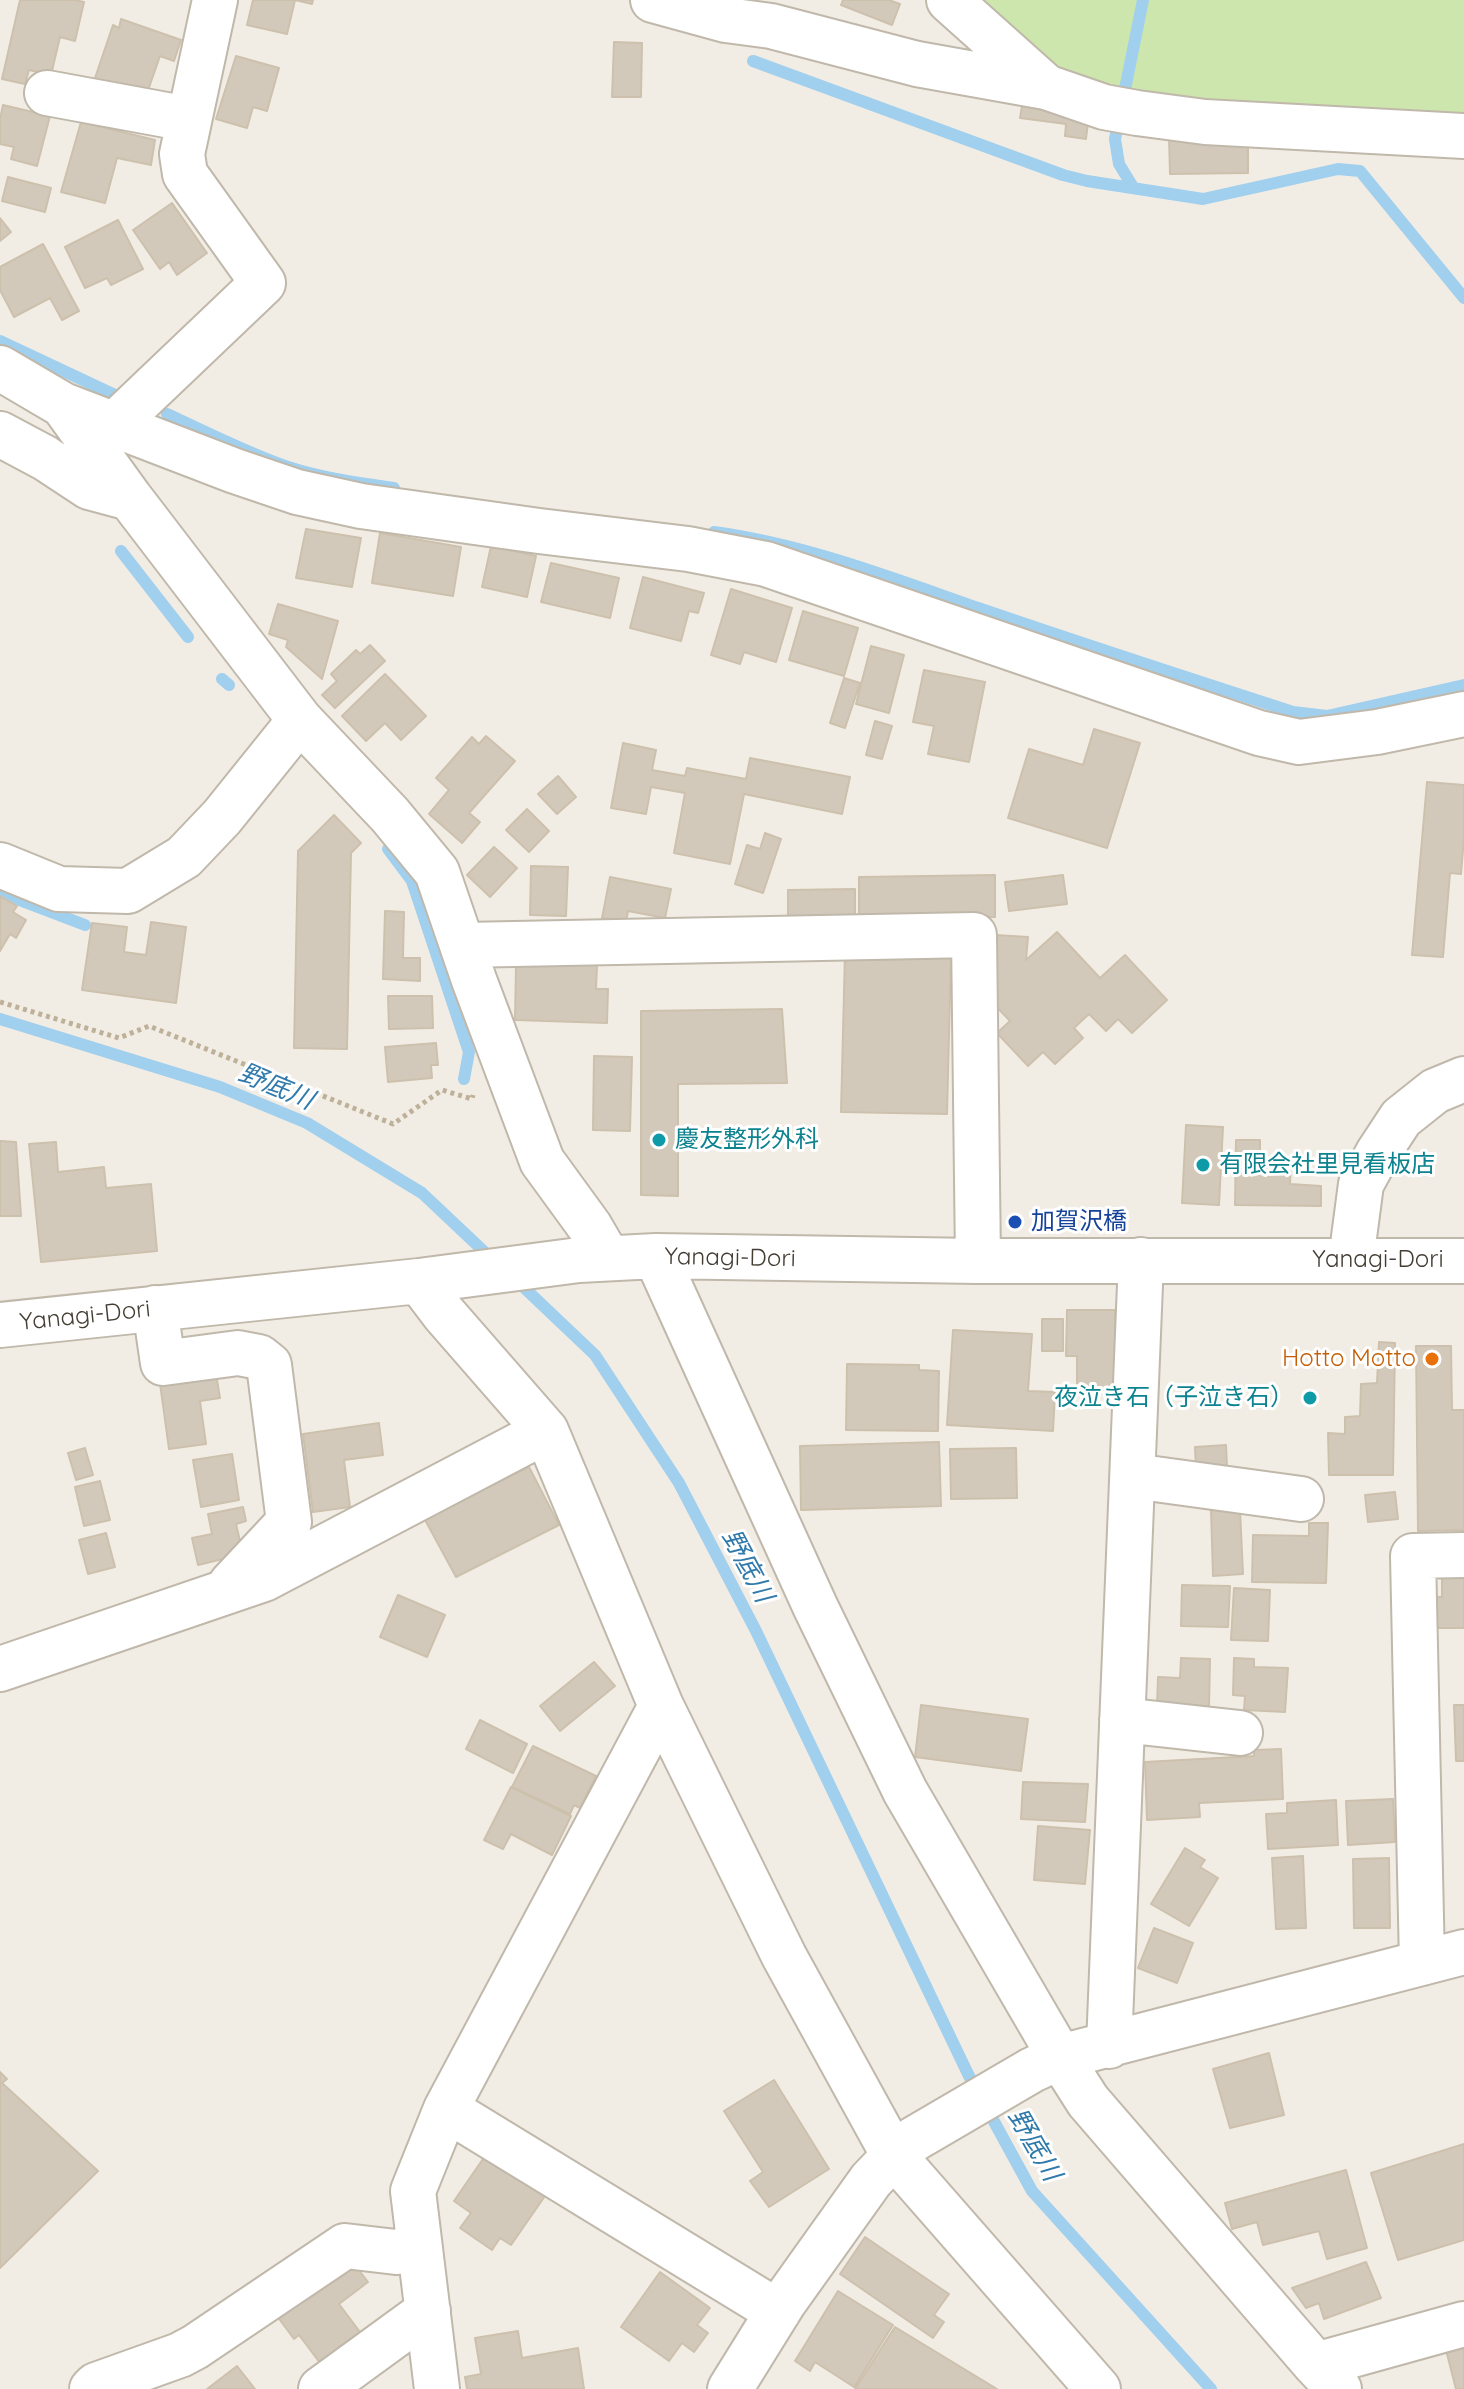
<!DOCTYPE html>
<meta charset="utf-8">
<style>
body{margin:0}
canvas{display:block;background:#f2ede4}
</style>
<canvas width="1464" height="2389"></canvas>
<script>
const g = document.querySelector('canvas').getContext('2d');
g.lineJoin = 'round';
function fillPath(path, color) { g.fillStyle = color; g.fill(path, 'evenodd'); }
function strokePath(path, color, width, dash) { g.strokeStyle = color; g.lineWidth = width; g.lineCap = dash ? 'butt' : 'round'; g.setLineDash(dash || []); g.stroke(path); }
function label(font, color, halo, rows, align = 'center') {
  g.font = font + ' Quicksand,"Noto Sans JP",sans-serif'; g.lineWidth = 6; g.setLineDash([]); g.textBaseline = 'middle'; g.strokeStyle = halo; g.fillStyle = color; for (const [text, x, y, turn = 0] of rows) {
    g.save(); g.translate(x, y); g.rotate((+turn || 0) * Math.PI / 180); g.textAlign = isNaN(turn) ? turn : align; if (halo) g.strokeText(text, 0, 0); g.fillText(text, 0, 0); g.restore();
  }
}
fillPath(new Path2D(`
 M952,0H1464V142L1088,99Z`), '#cde6ad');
strokePath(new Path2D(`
 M753,61L1063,175L1087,181L1203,199L1338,169L1360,171L1464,298
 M1133,187L1119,164L1115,139L1143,0
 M0,341L117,396
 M167,414C206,432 245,452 285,466C320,478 358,483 394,488
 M714,532C809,545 897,580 987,611C1089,646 1191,679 1293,712L1327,716L1464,685
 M121,551L188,637
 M222,679L229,685
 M388,849L412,881L469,1052L464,1079
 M0,889L22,901L85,925
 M0,1019L220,1087L307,1123L422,1193L493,1260
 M516,1280L595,1355L679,1483L756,1631L968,2074L1032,2191L1211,2389`), '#a1cfee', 12);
const building = new Path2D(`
 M20,0H74L84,2L75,41L60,37L51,75L29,70L25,84L2,79Z
 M253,0H313L312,4L295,0L287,34L247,25Z
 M843,0H889L900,4L892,25L841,5Z
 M121,19L181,40L174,61L160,56L145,99L94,81L113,25L119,28Z
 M614,42L642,43L641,97H612Z
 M236,56L279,68L267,111L253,107L247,128L216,119Z
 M3,105L50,116L37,166L11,159L14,147L0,144V119Z
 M1022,106L1089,114L1086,139L1065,136L1066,124L1020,118Z
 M81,122L155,140L151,165L117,158L105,203L61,192Z
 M1248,135V173L1170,174L1169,136Z
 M8,177L51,188L45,212L2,201Z
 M172,203L207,253L177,275L169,262L160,269L133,230Z
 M0,218L11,232L0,241Z
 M118,220L143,269L111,285L107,278L85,288L65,247Z
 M43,244L79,311L62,320L50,298L14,317L0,290V267Z
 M306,529L361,538L352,587L296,578Z
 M380,533L461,547L453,596L372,583Z
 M491,546L536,556L527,597L482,587Z
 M551,563L619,578L610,618L541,602Z
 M643,577L704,593L698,613L689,611L681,641L630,628Z
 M731,589L792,608L776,662L744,652L740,664L711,655Z
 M278,604L338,621L322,679L286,647L288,640L269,634Z
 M803,611L858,628L844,676L789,660Z
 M370,645L385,661L335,708L322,695L337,681L331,674L356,650L360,654Z
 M871,646L904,655L889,713L856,704Z
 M924,670L985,682L969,762L928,754L934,726L913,722Z
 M385,674L426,716L401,740L385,723L366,741L342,716Z
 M844,678L860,683L845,728L830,723Z
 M875,721L892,726L882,759L866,755Z
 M1094,729L1140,743L1107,848L1008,818L1029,749L1083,765Z
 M486,736L515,761L469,813L480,822L462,843L429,814L449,790L436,778L472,737L479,744Z
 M623,743L656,750L652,770L685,776L687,768L746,779L750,758L850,777L842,814L744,794L730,864L674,853L685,793L651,787L646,814L611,808Z
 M558,776L576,797L557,814L538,794Z
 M1427,782L1464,785V838L1461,874L1450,873L1443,957L1412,955Z
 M527,809L549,831L529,852L506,830Z
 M334,815L361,843L351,853L347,1049L294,1048L298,851Z
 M765,833L781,839L763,893L735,884L747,845L760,849Z
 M494,847L517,868L490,897L467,875Z
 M531,866L568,867L566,916L530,915Z
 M995,875V917L859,919V877Z
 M1063,875L1067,904L1009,911L1005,882Z
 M610,877L671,889L665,918L628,911L626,922L602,918Z
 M855,889V921L788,922V890Z
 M0,896L17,906L13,912L26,920L16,938L10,934L0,951Z
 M385,911L404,912L403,958H420V981L383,979Z
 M151,922L186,927L176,1003L82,990L92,923L127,927L124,952L146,955Z
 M1057,932L1100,978L1125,955L1167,1000L1132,1033L1118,1019L1106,1031L1089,1014L1074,1028L1083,1038L1055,1064L1043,1052L1028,1066L997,1033L1010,1021L992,1002L996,935L1028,937L1026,960Z
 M845,952L951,955L947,1114L841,1112Z
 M516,963L597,965L596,989H608L607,1023L515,1020Z
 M388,996H432L433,1028L389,1029Z
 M782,1009L787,1083L678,1084V1196L641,1195V1011Z
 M436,1043L438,1065H431L432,1078L388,1082L385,1047Z
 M594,1056L632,1057L630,1131L593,1130Z
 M1186,1125L1223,1127L1219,1205L1182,1203Z
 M1236,1140H1260V1160L1291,1161L1290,1184L1321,1186V1206L1235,1205Z
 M0,1141L16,1142L21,1216H0Z
 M56,1142L58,1172L104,1167L106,1188L151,1184L157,1251L41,1262L29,1144Z
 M1067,1310H1115V1390H1077V1356H1066Z
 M1042,1319H1063V1351H1042Z
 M953,1330L1032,1334L1028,1391L1055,1392L1053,1431L947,1425Z
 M1379,1342L1395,1343L1393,1475H1329L1328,1433L1345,1434V1417L1360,1416L1361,1384L1377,1383Z
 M1416,1346H1451L1452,1410H1464V1530L1418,1531Z
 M847,1364L919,1365V1370L939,1371L938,1431L846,1430Z
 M215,1368L220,1398L200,1401L206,1444L169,1449L159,1376Z
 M379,1423L383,1455L344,1460L350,1507L313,1512L303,1434Z
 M939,1442L941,1506L801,1510L800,1446Z
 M1226,1445L1227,1467L1196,1469L1195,1447Z
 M85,1448L93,1475L76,1480L68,1453Z
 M1016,1448L1017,1498L951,1499L950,1449Z
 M232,1454L239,1500L201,1507L193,1460Z
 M529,1467L559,1525L456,1577L424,1518Z
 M100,1481L110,1520L84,1526L75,1487Z
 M1395,1492L1398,1519L1368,1522L1365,1495Z
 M243,1507L246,1521L236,1524L243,1554L198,1565L192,1538L212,1534L208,1514Z
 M1240,1509L1243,1574L1213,1576L1211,1510Z
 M1309,1523H1328L1326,1583L1252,1582L1253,1535L1309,1536Z
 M106,1533L115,1567L88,1574L79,1540Z
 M1442,1578H1464V1628H1436V1597H1442Z
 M1182,1585L1230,1586L1228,1627L1181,1626Z
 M1234,1588L1270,1590L1268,1641L1231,1640Z
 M398,1595L445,1615L427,1657L380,1637Z
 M1181,1658L1210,1659L1209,1708L1157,1706L1158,1677L1180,1678Z
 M1234,1658L1254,1659V1667L1288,1668L1285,1712L1244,1710L1245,1696L1233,1695Z
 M594,1662L615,1686L560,1731L540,1706Z
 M921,1705L1028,1719L1021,1771L915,1757Z
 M1454,1705H1464V1761H1456Z
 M480,1720L527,1744L513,1773L466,1749Z
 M533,1746L596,1776L580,1808L574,1805L570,1814L512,1787Z
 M1281,1749L1283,1799L1199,1803L1200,1817L1147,1820L1145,1762L1254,1756V1750Z
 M1023,1782L1088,1784L1085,1822L1021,1819Z
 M511,1787L571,1816L552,1855L511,1834L503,1849L484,1840Z
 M1393,1799L1395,1842L1348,1845L1346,1801Z
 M1336,1800L1338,1845L1268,1849L1266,1814L1287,1813V1803Z
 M1038,1826L1090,1830L1085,1884L1034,1880Z
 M1185,1848L1205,1860L1200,1867L1218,1878L1189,1926L1151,1904Z
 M1303,1856L1306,1928L1276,1929L1272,1858Z
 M1389,1858L1390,1928H1354L1353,1859Z
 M1154,1928L1193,1943L1177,1983L1138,1968Z
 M1269,2053L1284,2115L1230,2128L1213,2069Z
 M0,2072L7,2079L2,2083L98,2171L0,2268Z
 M774,2080L829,2169L769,2207L750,2181L763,2172L724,2111Z
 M1464,2144V2240L1398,2260L1371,2173Z
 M485,2156L545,2196L511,2245L500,2238L492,2250L460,2228L471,2213L454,2201Z
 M1346,2170L1367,2248L1327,2259L1319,2231L1263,2245L1257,2222L1232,2229L1225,2203Z
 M865,2237L949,2294L934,2315L944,2322L933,2338L840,2274Z
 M351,2260L368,2282L339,2304L360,2332L320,2363L299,2335L294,2339L277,2316Z
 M1366,2262L1381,2298L1324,2319L1319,2303L1306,2308L1292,2288Z
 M660,2272L710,2308L697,2325L708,2333L694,2352L682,2343L669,2361L621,2327Z
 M838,2291L893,2325L854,2387L815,2362L810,2371L795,2361Z
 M895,2327L997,2389H855Z
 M518,2331L522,2358L578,2348L584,2389H467L465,2377L481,2374L475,2338Z
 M1464,2345V2389H1456L1446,2350Z
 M237,2366L255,2389H207Z`);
fillPath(building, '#d3c9ba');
strokePath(building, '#cdc1ad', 2);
const minor = new Path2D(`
 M653,0L726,20L771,26L917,64L1046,87L1104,107L1137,113L1205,122L1464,136
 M949,0L1045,86
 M47,93L188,119
 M0,368L63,405L235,471L297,492L361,506L539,531L688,549L766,564L1259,733L1299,742L1377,732L1464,714
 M63,405L130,498L300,720L390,815L437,872L474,980L542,1161L590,1227L608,1258
 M115,424L263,283L185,174L182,154L215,0
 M0,434L45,458L89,487L130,498
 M0,865L59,889L128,891L184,857L222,817L300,720
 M463,945L974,935L978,1261
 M656,1256L815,1606L905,1791L1060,2057L1088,2101L1316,2365L1339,2389
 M1351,1260L1361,1184L1378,1153L1401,1118L1435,1091L1464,1079
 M419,1281L444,1314L546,1431L661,1706L784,1956L894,2156L1098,2389
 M155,1308L163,1363L238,1353L259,1357L269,1365L289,1522L231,1584
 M0,1325L419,1281L579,1260L656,1256L978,1261H1464
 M1133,1476L1301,1499
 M0,1669L264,1579L546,1431
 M1122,1720L1240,1733
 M1422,1963L1413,1556L1464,1555
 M1109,2046L1141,1260
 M446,2109L778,2312
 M1316,2365L1464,2324
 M92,2389L96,2385L180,2355L195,2347L345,2246L396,2252L420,2248
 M321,2389L428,2311
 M437,2389L413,2191L446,2109L661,1706
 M730,2389L784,2302L871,2180L894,2156L914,2139L1032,2070L1060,2057L1464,1952`);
strokePath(minor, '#c0b8aa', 48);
strokePath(new Path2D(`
 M0,1002L119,1038L149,1026L393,1124L442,1090L472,1099L473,1095`), '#beb099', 5, [4, 4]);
strokePath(minor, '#fff', 44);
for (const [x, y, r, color] of [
 [659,1140,8,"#0f9aa8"],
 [1203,1165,8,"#0f9aa8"],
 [1015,1222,8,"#1a4fb4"],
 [1432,1359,8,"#e8710a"],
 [1310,1398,8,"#0f9aa8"]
]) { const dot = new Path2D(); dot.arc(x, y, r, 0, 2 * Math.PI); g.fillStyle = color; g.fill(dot); strokePath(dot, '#fff', 3); }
label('24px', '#0d838f', '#fff', [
 ["慶友整形外科",675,1140],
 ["有限会社里見看板店",1219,1165],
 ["夜泣き石（子泣き石）",1294,1398,"right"]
], 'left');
label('24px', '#164399', '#fff', [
 ["加賀沢橋",1031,1222]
], 'left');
label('24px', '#443d34', '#fff', [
 ["Yanagi-Dori",730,1258,1],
 ["Yanagi-Dori",1378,1260],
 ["Yanagi-Dori",85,1316,-6]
]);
label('24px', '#c56008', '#fff', [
 ["Hotto Motto",1416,1359]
], 'right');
label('italic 26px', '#307aac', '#fff', [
 ["野底川",276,1087,23],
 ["野底川",747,1566,62],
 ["野底川",1034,2145,60]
]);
</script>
